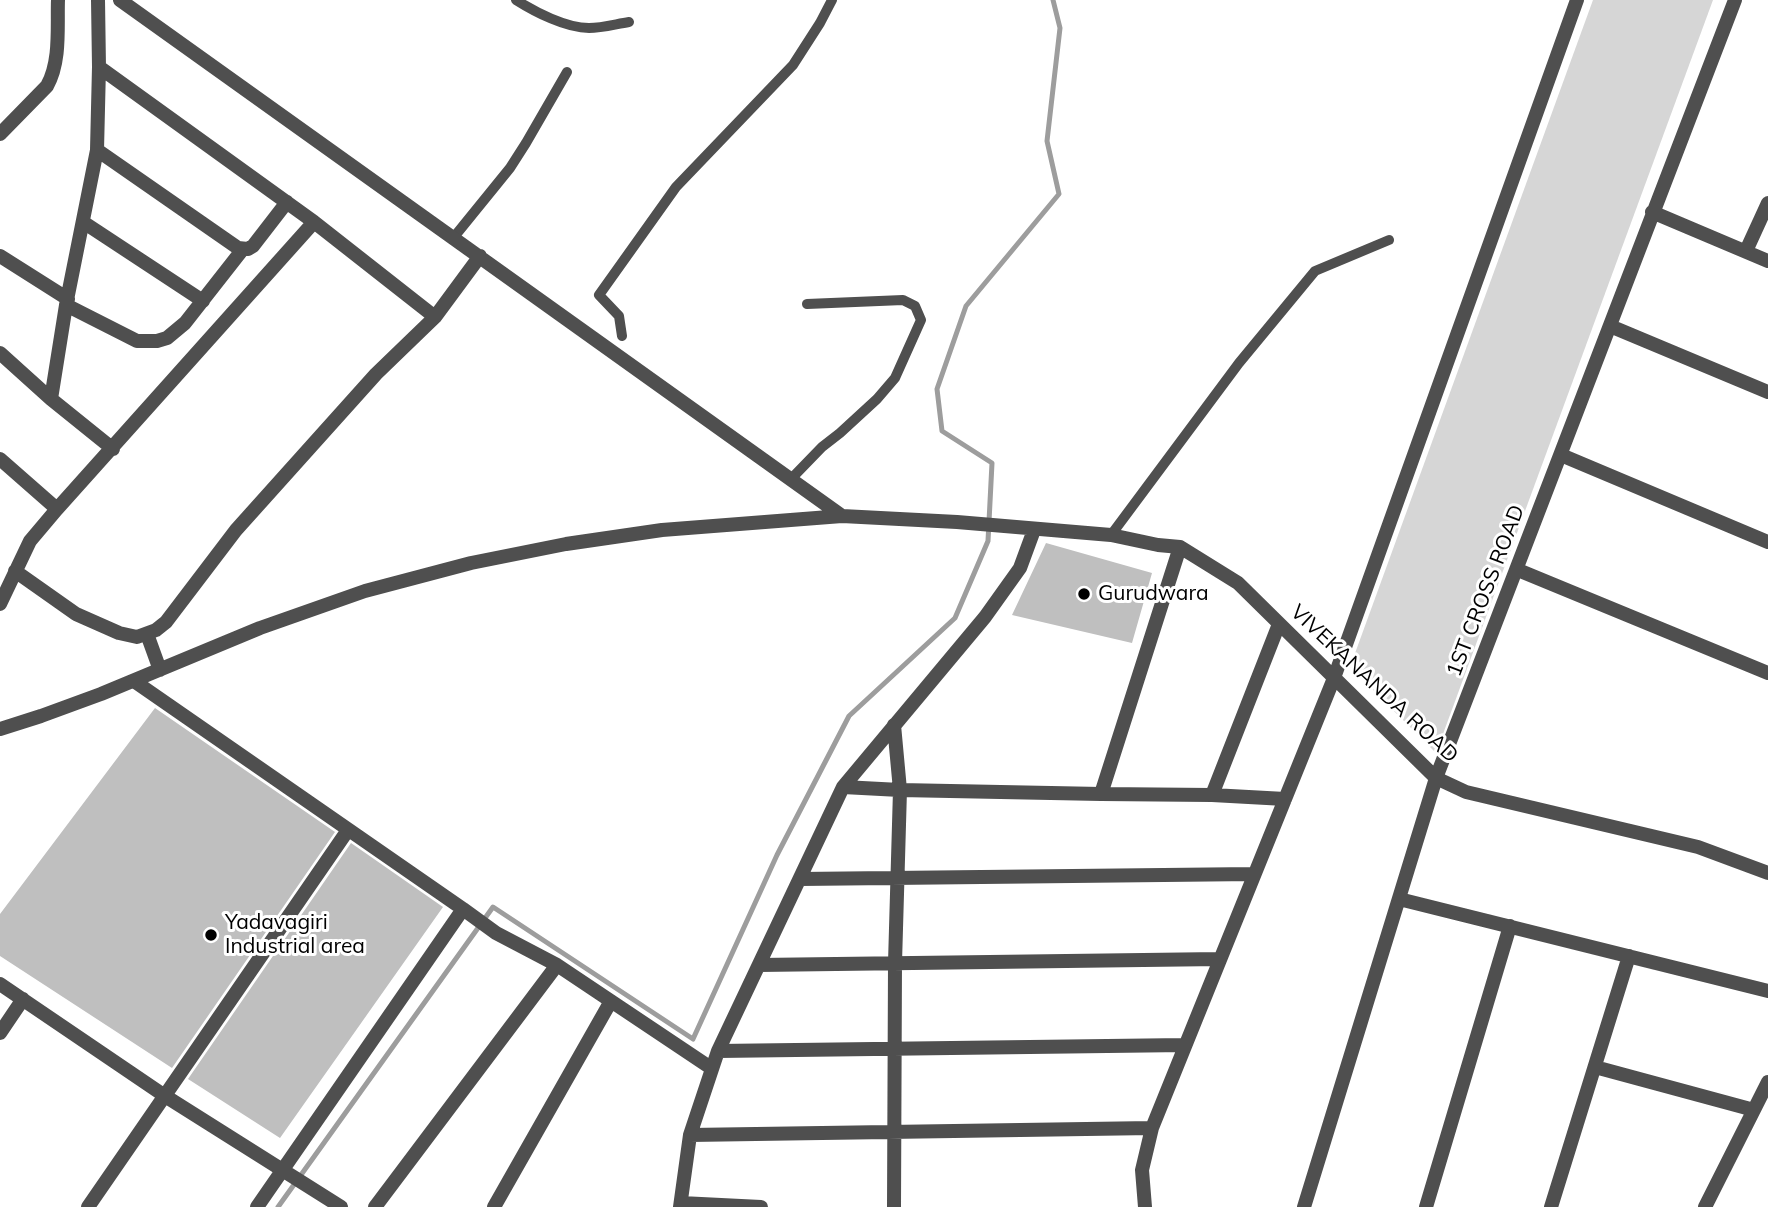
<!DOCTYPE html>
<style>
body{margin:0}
canvas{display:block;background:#fff}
</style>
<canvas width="1768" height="1207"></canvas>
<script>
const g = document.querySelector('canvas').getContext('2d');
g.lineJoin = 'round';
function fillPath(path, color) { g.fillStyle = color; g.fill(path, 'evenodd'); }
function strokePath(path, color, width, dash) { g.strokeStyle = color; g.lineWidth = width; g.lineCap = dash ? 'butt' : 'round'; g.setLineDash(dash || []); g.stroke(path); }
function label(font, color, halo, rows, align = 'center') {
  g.font = font + ' Mulish,sans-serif'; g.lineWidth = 6; g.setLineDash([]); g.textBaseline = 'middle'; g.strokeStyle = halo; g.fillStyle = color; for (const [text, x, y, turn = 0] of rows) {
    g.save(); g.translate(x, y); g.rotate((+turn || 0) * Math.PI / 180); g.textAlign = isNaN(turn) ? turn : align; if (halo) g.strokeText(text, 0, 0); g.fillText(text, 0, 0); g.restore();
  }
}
fillPath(new Path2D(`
 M1593,0H1713L1436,753L1350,667Z`), '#d6d6d6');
strokePath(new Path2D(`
 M278,1207L493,907L693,1039L777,855L849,716L955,618L988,541L992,463L942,431L937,389L966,306L1059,194L1047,141L1060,28L1053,0`), '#9d9d9d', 5);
fillPath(new Path2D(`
 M1046,543L1152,573L1132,643L1012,615Z
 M155,708L335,832L172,1068L0,956V914Z
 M351,843L443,907L280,1138L188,1079Z`), '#bfbfbf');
strokePath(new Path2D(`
 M516,0C535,12 566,28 589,28C602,28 616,24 629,22
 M454,237L510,168L526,143L567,72
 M622,336L619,316L599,295L676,187L793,65L820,23L832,0
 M791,479L822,447L840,433L877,399L895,378L921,320L915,306L903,300L807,304
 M1111,535L1239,363L1315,271L1389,240`), '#4f4f4f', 10);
strokePath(new Path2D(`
 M120,0L842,516
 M99,67L314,222L435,317
 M0,134L47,86C61,61 57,27 58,0
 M97,150L238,248L248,249L253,246L287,202
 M1652,212L1768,261
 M83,222L203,301
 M1746,251L1768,203
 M0,256L68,299
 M66,305L137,341H157L167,338L185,323L243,249
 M1610,326L1768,392
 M0,353L51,399L113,449
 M51,399L66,305L97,150L99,67L98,0
 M1561,455L1768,542
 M0,459L57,509
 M1518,570L1768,673
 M15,571L76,614L119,633L137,637L156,630L166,622L236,530L376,374L435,317L480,256
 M0,604L30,541L57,509L314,222
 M147,634L160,670
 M134,681L463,909L496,933L557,965L711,1068
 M894,725L900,790L895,963L894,1207
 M0,729L41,716L101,694L260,628L365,591L471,563L566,544L662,530L842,516L957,522L1111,535L1158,545L1180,547L1238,583L1436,778L1466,792L1698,847L1768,873
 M843,787L900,790L1101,794L1212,795L1285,799
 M1101,794L1180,547
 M1212,795L1279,624
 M800,879L1254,874
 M1399,899L1768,991
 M759,965L1220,959
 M0,984L165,1096L341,1207
 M0,1033L23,999
 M718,1051L1185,1045
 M1595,1067L1754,1110
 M690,1135L1152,1128
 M681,1203L761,1207
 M88,1207L348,830
 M257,1207L463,909
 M375,1207L557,965
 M494,1207L611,1001
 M680,1207L690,1135L718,1051L843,787L985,617L1020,568L1034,530
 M1145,1207L1142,1170L1152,1128L1334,678L1577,0
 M1304,1207L1436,778L1735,0
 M1426,1207L1510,926
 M1551,1207L1629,956
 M1705,1207L1768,1082`), '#4f4f4f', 14);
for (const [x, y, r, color] of [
 [1084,594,7,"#000"],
 [211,935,7,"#000"]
]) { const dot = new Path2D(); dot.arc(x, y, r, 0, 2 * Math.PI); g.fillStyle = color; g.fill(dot); strokePath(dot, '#fff', 2.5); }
label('21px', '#000', '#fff', [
 ["1ST CROSS ROAD",1486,591,-69],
 ["VIVEKANANDA ROAD",1374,684,43]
]);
label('21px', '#000', '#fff', [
 ["Gurudwara",1098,594],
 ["Yadavagiri",225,923],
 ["Industrial area",225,947]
], 'left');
</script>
